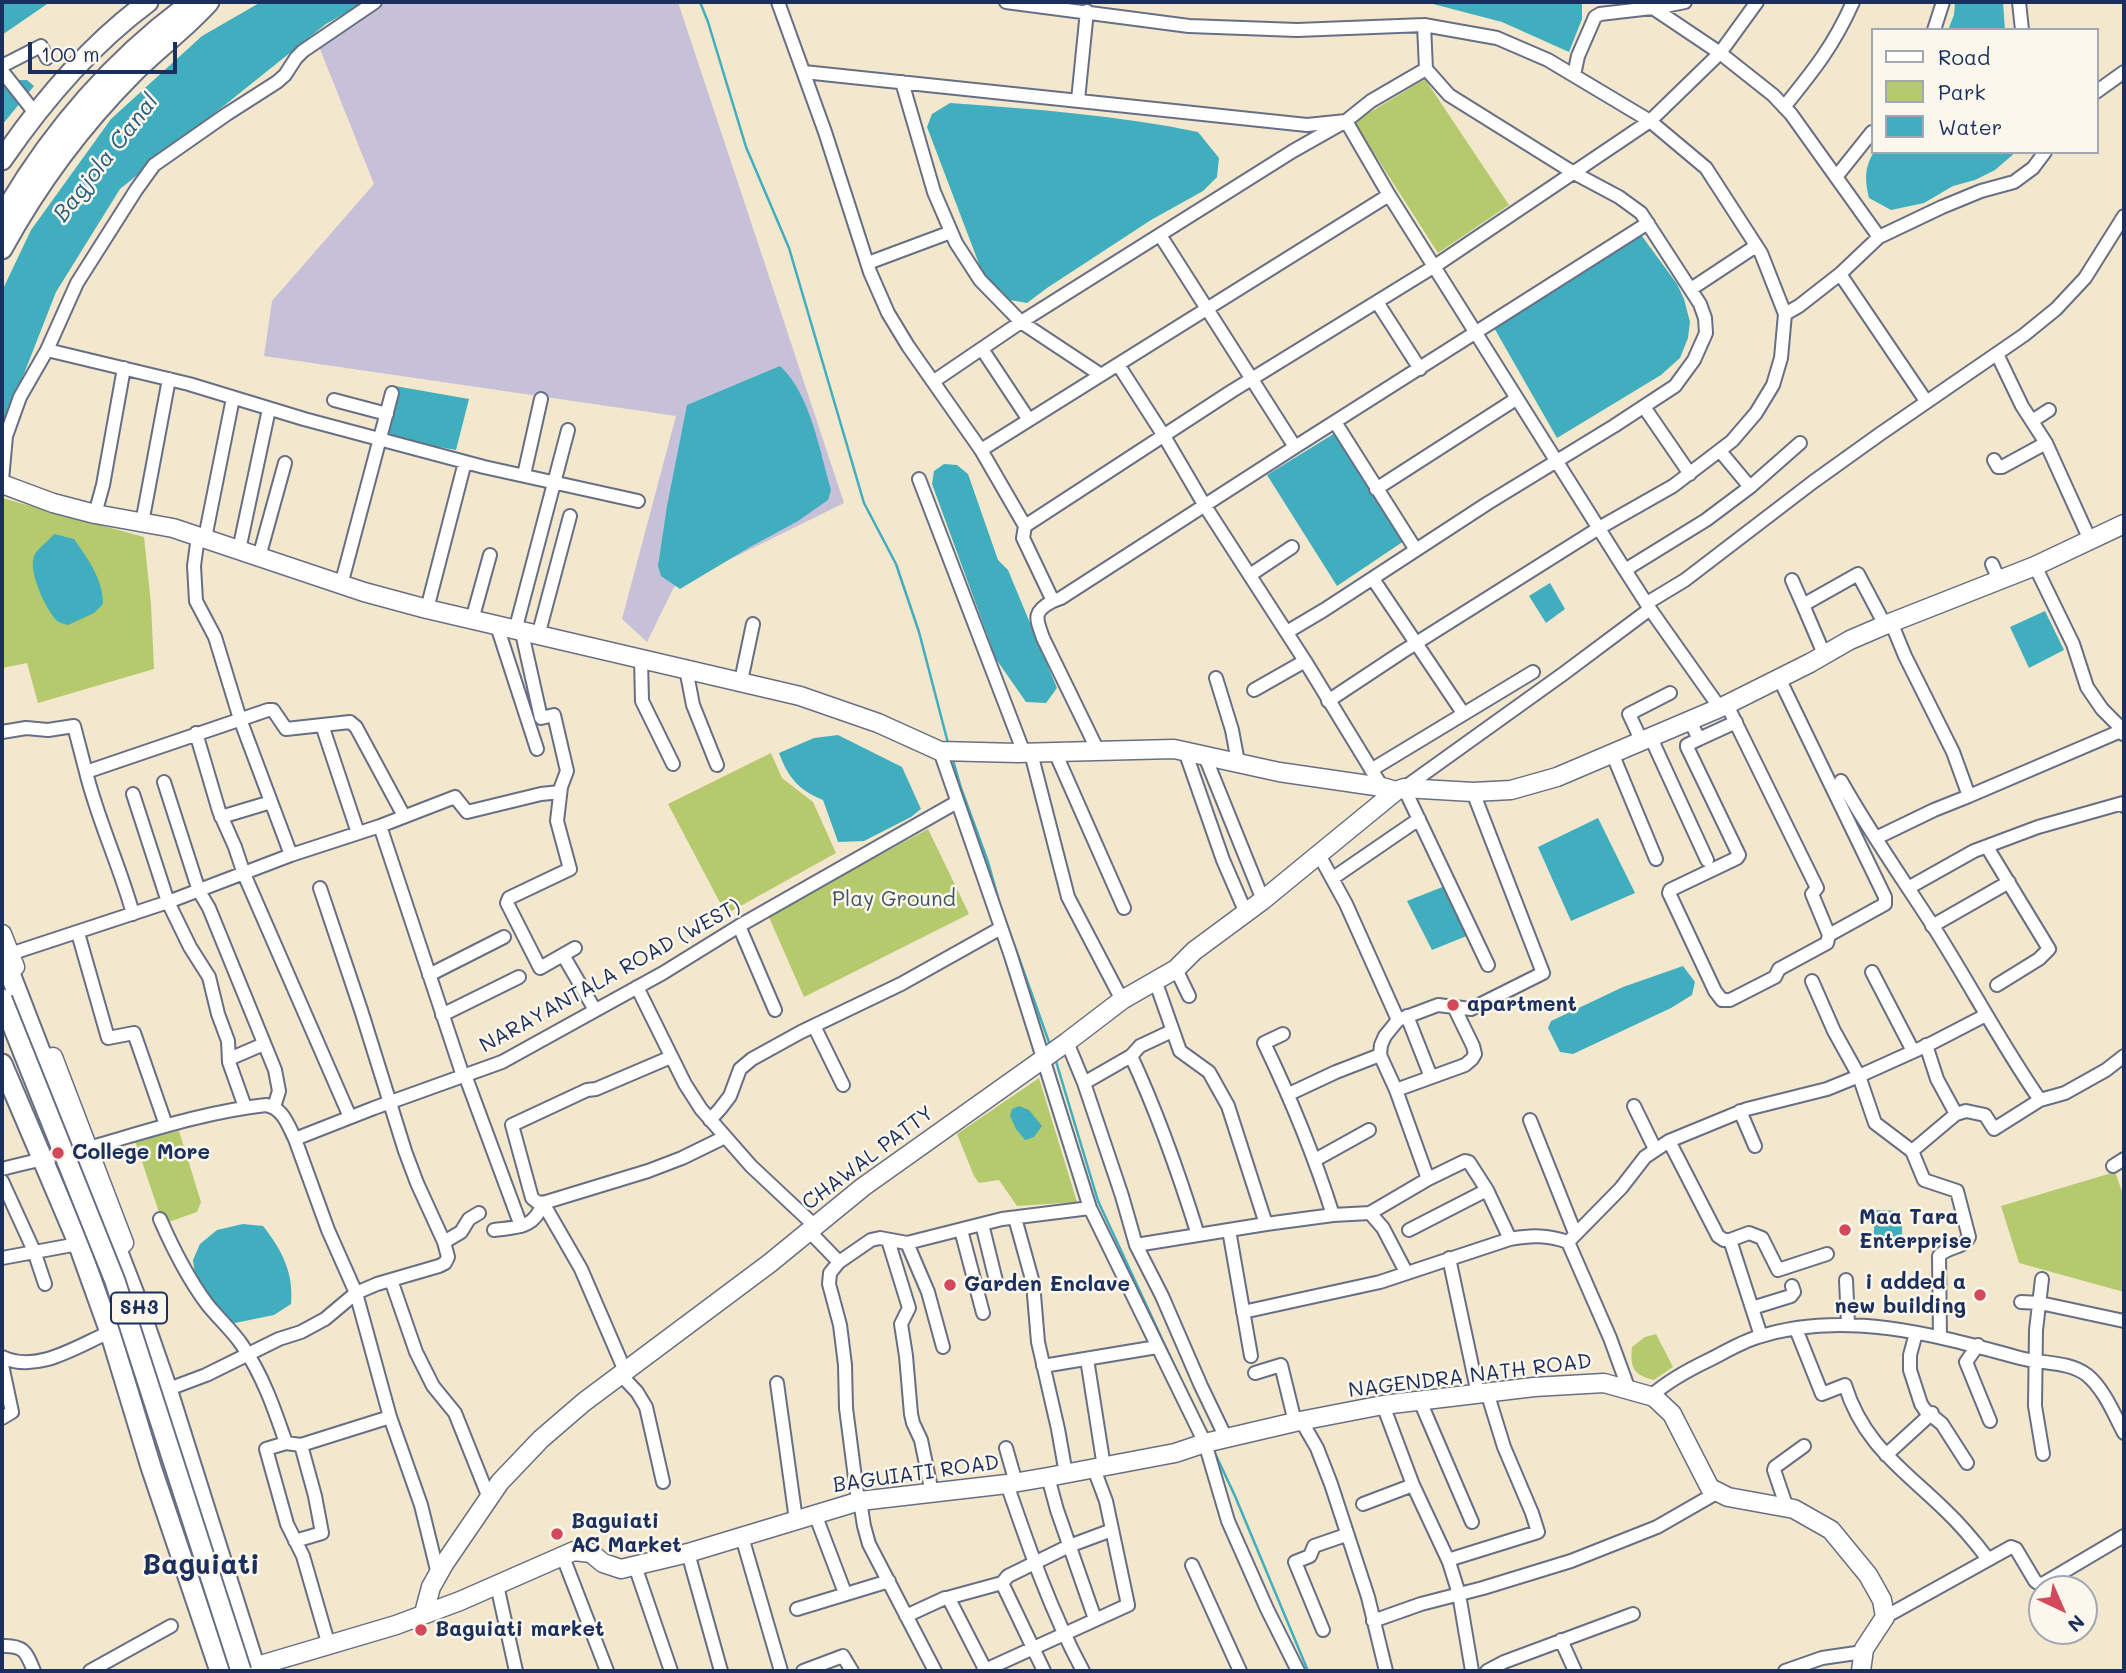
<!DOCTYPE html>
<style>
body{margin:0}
#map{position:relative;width:2126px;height:1673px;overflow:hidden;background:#f3e7cd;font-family:Mali,sans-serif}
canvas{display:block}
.frame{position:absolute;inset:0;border:4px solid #1b2f5e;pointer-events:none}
.legend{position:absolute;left:1871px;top:28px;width:228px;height:126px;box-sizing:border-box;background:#fbf7ec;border:2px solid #a1a7b3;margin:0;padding:9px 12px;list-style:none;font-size:21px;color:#1b2f5e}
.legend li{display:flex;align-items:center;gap:14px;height:35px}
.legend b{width:35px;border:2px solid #a1a7b3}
.north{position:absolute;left:2028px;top:1575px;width:70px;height:70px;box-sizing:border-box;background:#fbf7ec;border:2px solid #a1a7b3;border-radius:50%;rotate:136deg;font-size:19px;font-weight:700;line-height:28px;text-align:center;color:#1b2f5e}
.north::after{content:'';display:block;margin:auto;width:24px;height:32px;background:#d1495b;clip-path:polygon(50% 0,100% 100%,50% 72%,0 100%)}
.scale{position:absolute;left:28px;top:42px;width:149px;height:32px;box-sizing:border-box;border:4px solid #1b2f5e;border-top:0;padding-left:9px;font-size:21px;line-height:24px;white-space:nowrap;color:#1b2f5e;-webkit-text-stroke:5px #fbf7ec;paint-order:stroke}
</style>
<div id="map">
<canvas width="2126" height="1673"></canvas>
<div class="frame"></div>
<ul class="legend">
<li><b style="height:9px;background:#fff"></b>Road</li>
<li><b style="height:19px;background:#b5c96d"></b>Park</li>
<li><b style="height:19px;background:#40aebe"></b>Water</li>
</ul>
<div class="north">N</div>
<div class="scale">100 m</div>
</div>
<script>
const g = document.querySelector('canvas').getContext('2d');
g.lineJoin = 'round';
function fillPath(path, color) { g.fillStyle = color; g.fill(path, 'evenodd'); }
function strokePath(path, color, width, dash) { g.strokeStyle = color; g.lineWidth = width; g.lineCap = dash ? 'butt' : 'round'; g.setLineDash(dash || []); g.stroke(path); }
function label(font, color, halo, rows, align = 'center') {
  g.font = font + ' Mali,sans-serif'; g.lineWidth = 5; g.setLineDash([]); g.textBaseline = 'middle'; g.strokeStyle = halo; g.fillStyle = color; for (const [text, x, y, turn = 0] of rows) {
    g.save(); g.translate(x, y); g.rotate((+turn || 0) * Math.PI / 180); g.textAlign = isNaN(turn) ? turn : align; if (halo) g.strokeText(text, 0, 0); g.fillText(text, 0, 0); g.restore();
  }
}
fillPath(new Path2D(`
 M382,2H678L844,503L674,587L647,642L622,619L676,416L264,356L272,301L374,184L318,44Z`), '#c6c0d9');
fillPath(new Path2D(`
 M1425,79L1509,205L1438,253L1354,122Z
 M2,498L144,537L151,604L154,669L38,703L27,663L2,668Z
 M771,753L782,778L813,802L836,853L726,914L668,804Z
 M928,829L969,914L804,997L768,915Z
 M1039,1078L1077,1202L1017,1206L999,1180L979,1183L974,1176L957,1134Z
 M179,1131L201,1202L197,1212L163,1224L135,1141Z
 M2115,1172L2124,1197V1292L2019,1263L2001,1206Z
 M1656,1334L1673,1367L1654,1380C1633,1375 1630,1367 1632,1347L1645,1337Z`), '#b5c96d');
fillPath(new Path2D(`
 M2,2H50L2,35Z
 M261,2H365L326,24L120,189L56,292L2,430V291L31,230L111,119L202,36Z
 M1433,2H1582V19L1569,52L1502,22L1433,4Z
 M1955,2H2003L2005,30H1948L1954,15Z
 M7,80H27L34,86L2,125V83Z
 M950,103C1033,109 1117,115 1198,132L1219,158L1217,177L1203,191L1151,220L1047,288L1027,303L1010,300L984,277L927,127L932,114Z
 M1874,152H2016L1995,170L1975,180L1953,186L1924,203L1891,210L1869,198C1865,180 1864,168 1874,152Z
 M1639,232L1677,284L1684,299L1690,322L1688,338L1680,358L1661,375L1557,438L1493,326Z
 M780,366C810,393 820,452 831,490L828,500L798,521L750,547L680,589L661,576L658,566L667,506L687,405Z
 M395,386L469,399L456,450L383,437Z
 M1335,433L1404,541L1337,586L1267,475Z
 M944,464L957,465L968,474L998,560L1008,570L1057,688L1046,703L1026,702L996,659L932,484L934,471Z
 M54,534L74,539C88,559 103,579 103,604L94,613L68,625C64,624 60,623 57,621C46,610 26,568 35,554C39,547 49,541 54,534Z
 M1550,583L1565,609L1546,623L1529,596Z
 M2045,611L2064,650L2029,668L2010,627Z
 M838,735L902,767L921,809L911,817L864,841L838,842L823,800C798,790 788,777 779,753L814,738Z
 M1598,818L1635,893L1571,921L1538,847Z
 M1445,886L1469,935L1432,950L1407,901Z
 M1683,966L1695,982L1692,995L1671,1008L1573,1054L1560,1052L1548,1028L1551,1021L1623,987Z
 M1019,1106L1029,1110L1042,1126L1034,1137L1025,1140L1016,1129L1010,1116L1012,1109Z
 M1875,1210L1902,1211V1247L1873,1248Z
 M243,1224L263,1226C282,1250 294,1273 291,1304L274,1315L235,1323L220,1317L195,1276L193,1260L200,1244L217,1230Z`), '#40aebe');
strokePath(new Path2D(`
 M700,2L708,22L746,147L789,248L864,503L896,564L919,632L948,743
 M953,760L961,788L988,862L1001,908L1050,1045
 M1055,1058L1098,1201L1188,1395
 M1213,1449L1235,1496L1308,1671`), '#40aebe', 2.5);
const street = new Path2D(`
 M778,2L825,132L870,272L888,313L908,346L981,450L1025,526
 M1006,2L1189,26L1297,30L1424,25L1497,38L1548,60L1650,121L1706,168L1761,253L1785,314L1781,358L1773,385L1756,413L1732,441L1673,486L1599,528L1402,652L1328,701
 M2019,2L2022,30
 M1653,8L1720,53L1773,95L1791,114L1879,237
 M1934,30L1943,2
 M2,66L41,46L47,58
 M2,71L35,113
 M804,72L1307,125L1346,121L1389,195L1625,570L1650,609L1720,708
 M1574,75L1578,56L1595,17L1600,14L1660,7L1685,2
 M902,82L934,192L956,243L980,280L1021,322L1101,375
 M2096,92L2124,72
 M1078,100L1087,11
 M1784,107C1814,70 1834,45 1853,2
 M1836,177L1872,132
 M1648,223L1295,447L1061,598L1053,601L1023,538L1025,526L1232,391L1435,266L1650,121L1720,53L1757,2
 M1160,235L1295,447
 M868,263L951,232
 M1840,274L1926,401
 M1691,289L1756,246
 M1377,302L1420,369
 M1785,314L1799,306L1840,274L1879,237L1942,207L1981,191L2014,182L2033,168L2045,152
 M982,349L1029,420
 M47,350L189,384L304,419L484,467L638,501
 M1997,354L2022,406L2046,443L2090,540
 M1119,366L1164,436L1205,506L1305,661L1382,787
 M934,381L1021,322L1293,151L1346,121L1371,101L1426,69
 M334,400L387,414
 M1644,407L1690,474
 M2032,421L2049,410
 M1335,422L1416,550
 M981,450L1389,195
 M1720,451L1750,487L1800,443
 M1994,460L1998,467H2002L2046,443
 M524,475L541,399
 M919,479L1024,753
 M2,480L6,436L20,397L47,350L77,283L136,190L154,165L227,114L277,82L285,75L296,58L303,51L375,2
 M1376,489L1516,399
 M95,514L103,485L124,368
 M142,523L169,379
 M198,536L194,566L196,601L215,637L240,719L291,855
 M205,538L233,398
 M239,550L269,409
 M259,557L285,463
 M1992,564L1999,580
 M2035,566L2073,644L2087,687L2102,709L2123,730V734
 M1625,570L1706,520L1750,487
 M1250,575L1292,547
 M1373,579L1463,713
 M1792,580L1803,605L1858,574L1885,625
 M341,585L392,393
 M1053,601C1032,612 1036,618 1043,638L1098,751
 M1647,603L1685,580L1813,482L1880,434L2024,335L2056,309L2085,278L2124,216
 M1803,605L1824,654
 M427,609L465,462
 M472,620L490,555
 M1891,622L1905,656L1953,752L1969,796
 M497,626L537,749
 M515,631L568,430
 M1287,632L1324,610L1488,503L1614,426L1675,386L1694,360L1706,333L1705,318L1700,304L1641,213L1619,197L1574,173L1449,95L1426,69L1424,25
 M522,633L541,718L554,715L567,771L561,787L557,821L570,869L509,898L507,903L540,968L575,948
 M538,636L570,516
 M641,659L642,701L673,764
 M686,669L693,705L717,765
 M1216,678L1232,730L1238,762
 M741,681L753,624
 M1254,690L1305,661
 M1727,705L1817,888L1812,894L1829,935
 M1690,721L1699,739L1687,745V747L1739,855L1737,858L1670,890L1669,893L1715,991L1722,1000H1730L1775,977L1779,969L1827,943L1829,935L1885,904V897L1779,678
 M322,725L358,833
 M2,732L26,728L48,730L74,726L86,772L268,710H273L286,729L350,722L356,727L404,816
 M196,733L219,811L235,847L244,874L350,1117
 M1651,738L1707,860
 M1699,739L1736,722
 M1642,742L1629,714L1670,693
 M940,751L1011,956L1090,1208L1205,1443L1228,1521L1267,1609L1298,1671
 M1185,751L1223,860L1246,913
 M1055,752L1124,908
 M1031,753L1068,897L1122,1000
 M1612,753L1656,859
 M1204,754L1263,900
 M1371,770L1533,672
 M86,772C98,821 120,866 133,914
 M1841,781C1869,831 1902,878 1933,926C1970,984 2001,1044 2040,1100
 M164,782L199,891L209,908L275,1070L279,1091L274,1107
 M133,794L168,902L190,947L209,977L218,1014L228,1041L229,1062L245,1107
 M221,817L271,802
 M380,826L463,1076
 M1876,838L1934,810L1969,796L2123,730
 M1987,847L2049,949L2039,959L1997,985
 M1318,853L1346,904L1398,1020
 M1333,878L1419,819
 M1908,888L1974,851L2038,827L2123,803L2124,806
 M739,926L775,1010
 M1932,926L2009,882
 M78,933L108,1038L134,1033L166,1125
 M10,954L168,902L291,855L380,826L455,797L467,812L541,794L560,792
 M563,955L595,1010
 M1488,965L1404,788L1563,674L1650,609
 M1176,969L1189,996
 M1872,972L1913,1051
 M429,975L504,937
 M1155,980L1180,1051L1209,1072L1228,1106L1266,1224
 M1812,981L1834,1031L1859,1076L1875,1123L1912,1151L1924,1180L1957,1191L1969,1237C1963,1249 1947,1246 1939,1256L1940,1337
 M637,987L685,1084L701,1109L751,1166L815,1226
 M442,1015L519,977
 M1407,1016L1431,1077
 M814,1026L843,1085
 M1283,1034L1264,1043C1291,1099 1314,1155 1333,1215
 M1067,1042L1084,1083L1122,1196L1136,1245L1162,1296L1201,1386L1227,1440
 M1926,1045L1937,1079L1956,1114L1966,1111L1985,1115L1994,1129L2040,1100L2065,1093L2106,1070L2124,1056
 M1131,1056C1158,1114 1179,1174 1198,1235
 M229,1059L264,1044
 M465,1075L521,1226
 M1084,1083L1131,1056L1140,1046L1172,1031
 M1396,1090L1465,1065L1472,1059L1475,1054L1473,1046L1454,1007
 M1289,1094L1336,1072L1380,1055L1381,1045L1385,1036L1398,1020L1438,1005L1471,1009L1543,973L1473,792
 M1634,1106L1655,1149
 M1740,1111L1755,1146
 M710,1120L720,1109L730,1096L740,1069L752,1059L801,1032L901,984L1001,928
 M1530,1120L1575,1233
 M295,1139L328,1230L356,1293L390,1417L421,1505L438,1574
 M1669,1141L1718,1236L1724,1240H1730
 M1912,1151L1956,1114
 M1315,1160L1369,1130
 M2113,1166L2124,1159
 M2,1169C28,1162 55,1157 81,1150C142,1133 203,1112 266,1105C283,1108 288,1125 295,1139L374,1108L502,1062L663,973L739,926L957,802
 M1428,1179L1465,1161L1469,1162L1487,1190L1510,1239
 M2,1181L34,1251L45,1284
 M1370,1213L1383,1228L1406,1272
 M1015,1218L1033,1283L1038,1342L1058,1429L1066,1474
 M160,1219C173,1249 187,1277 207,1304C218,1318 232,1330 242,1345C263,1376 274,1408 286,1443
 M982,1224L996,1281
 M494,1230C517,1227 534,1229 543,1203L537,1202L532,1198L512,1125L587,1090L596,1089L671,1057
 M961,1230L983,1313
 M1229,1230L1251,1356
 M1409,1230L1487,1190
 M809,1231L839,1262
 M888,1240L909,1308L901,1324L906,1356L911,1414L913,1423L921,1440L932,1493
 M444,1242L461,1232L469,1219L479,1213
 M1568,1242L1621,1188L1645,1157L1669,1141L1747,1109L1827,1089L1859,1076L1930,1044L1986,1015
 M907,1243L928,1292L943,1347
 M1136,1245L1266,1224L1333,1215L1370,1213L1428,1179L1396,1090L1380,1055
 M2,1258L78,1244
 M1449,1258L1478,1394
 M2042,1279L2036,1330L2035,1406L2043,1454
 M391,1280L416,1352L433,1386L455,1413L489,1498
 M1846,1280L1848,1324
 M2021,1302L2040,1303L2124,1321
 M1752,1308L1791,1296L1794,1292L1792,1286
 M1243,1312L1380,1282L1510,1239C1532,1235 1547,1235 1568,1242L1610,1338L1629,1390
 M1796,1329L1822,1394L1845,1385C1863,1444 1903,1469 1945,1510C1961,1525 1975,1542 1988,1559
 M1916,1333L1910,1355V1370L1921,1404L1925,1410L1942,1424L1967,1463
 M1761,1336L1730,1240L1749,1233L1762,1238L1778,1270L1827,1254
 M1978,1345L1966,1362L1990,1421
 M2,1357C37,1374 77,1346 110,1332
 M1087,1359L1104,1467
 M2,1365L12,1412L2,1418
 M1043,1366L1157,1347
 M625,1371L581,1269L543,1203L648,1171L682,1158L725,1137
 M1255,1373L1281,1365L1295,1422
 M620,1374L637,1392L646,1407L663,1482
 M777,1383L796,1520
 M174,1387L206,1375L279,1339L301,1332L325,1319L356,1293L377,1284L439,1266L445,1263L448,1257L444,1242L417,1183L405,1151L361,1010L320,888
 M1651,1396C1668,1381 1688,1370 1709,1360C1725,1352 1741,1342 1758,1337C1844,1309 1936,1335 2020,1358C2042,1364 2069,1361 2087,1375C2104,1389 2114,1414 2124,1433
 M1420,1401L1472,1522
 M1383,1405L1413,1485L1449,1562L1459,1594L1472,1671
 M1302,1422L1317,1448L1331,1484L1368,1597L1386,1671
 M1006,1448L1016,1483
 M1886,1455L1932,1413
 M1048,1477L1057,1510L1095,1619
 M1007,1484C1029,1548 1051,1612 1083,1671
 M858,1501L846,1408L845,1365L840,1325L829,1284L830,1273L839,1262L871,1240L880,1238L907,1243L1002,1219L1090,1208
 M860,1501L864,1526L869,1544L935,1671
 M1363,1504L1413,1485
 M1787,1508L1774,1470L1775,1467L1804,1446
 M815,1514L845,1593
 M742,1537L781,1671
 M295,1541L322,1533L315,1496L301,1445
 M688,1553L721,1671
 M563,1557L607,1671
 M1448,1560L1538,1532L1532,1513L1504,1447L1487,1392
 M1192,1565L1240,1671
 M635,1566L671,1671
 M497,1585L516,1671
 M947,1598L1002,1583
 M797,1609L889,1581
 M906,1616L945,1598L949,1599L986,1671
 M1885,1617L2011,1547L2016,1549L2035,1581L2041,1585L2124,1536
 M1373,1621L1421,1604L1483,1588L1571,1561L1657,1527L1718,1492
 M1323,1630L1295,1562L1310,1556L1314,1546L1346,1535
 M327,1639L303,1556L287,1524L266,1449L286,1443L301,1445L390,1417
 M1561,1640L1575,1671
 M2,1646C24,1645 26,1652 34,1671
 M90,1671L171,1626
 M803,1671L843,1656L852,1671
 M983,1671L1128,1605L1106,1501L1094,1469
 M1044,1671L1002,1583L1008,1576L1069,1546L1112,1530
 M1487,1671L1504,1662L1633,1614
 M1785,1671L1822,1658L1863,1652`);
const secondary = new Path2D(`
 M2,484L53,503L95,514L173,528L364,592L427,609L800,696L878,723L940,751L1017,753L1174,749L1279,772L1382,787L1396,791L1404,788L1473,792L1511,790L1557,777L1724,706L1810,663L1850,640L1885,625L2035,566L2124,524
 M2,934L15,967
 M53,1057L124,1243
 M424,1613L431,1587L444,1564L500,1482L541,1439L584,1402L770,1263L863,1187L1067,1042L1122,1000L1176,969L1194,951L1263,900L1396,791
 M254,1667L396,1625L460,1601L574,1551L591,1553L603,1563L621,1569L688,1553L860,1501L1007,1484L1048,1477L1175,1453L1205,1443L1295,1422L1383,1405L1534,1387L1604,1383L1654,1397L1672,1414L1710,1488L1728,1497L1794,1509L1831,1530L1868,1575L1882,1600L1885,1617L1864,1649L1861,1671`);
const primary = new Path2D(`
 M2,160C43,100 90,45 148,2
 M2,217C50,133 114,59 192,2
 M2,249C38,183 81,125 134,72C158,48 187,27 209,2
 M2,953L134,1294L167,1389L256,1671
 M2,1064L77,1240L110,1332L151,1467L220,1671`);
strokePath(street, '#676f85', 16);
strokePath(secondary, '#676f85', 21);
strokePath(primary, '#676f85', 23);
strokePath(street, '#fff', 12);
strokePath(secondary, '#fff', 18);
strokePath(primary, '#fff', 19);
const primaryBridge = new Path2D(`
 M2,999L115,1281L241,1671`);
strokePath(primaryBridge, '#676f85', 23, []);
strokePath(primaryBridge, '#fff', 19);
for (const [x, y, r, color] of [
 [1453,1005,7,"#d1495b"],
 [58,1153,7,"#d1495b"],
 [1845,1230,7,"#d1495b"],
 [950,1285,7,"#d1495b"],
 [1980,1295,7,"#d1495b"],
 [557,1534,7,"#d1495b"],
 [421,1630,7,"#d1495b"]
]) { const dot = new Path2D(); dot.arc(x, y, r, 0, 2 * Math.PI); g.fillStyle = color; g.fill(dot); strokePath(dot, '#fbf7ec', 2.5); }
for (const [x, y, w] of [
 [139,1308,56]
]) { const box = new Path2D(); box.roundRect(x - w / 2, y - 15.5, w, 31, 5); g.fillStyle = '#fbf7ec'; g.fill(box); strokePath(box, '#1b2f5e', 2); }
label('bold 19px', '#1b2f5e', null, [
 ["SH3",139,1308]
]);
label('21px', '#425662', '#fbf7ec', [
 ["Play Ground",894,900]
]);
label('21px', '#1b2f5e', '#fbf7ec', [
 ["NARAYANTALA ROAD (WEST)",610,976,-29],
 ["CHAWAL PATTY",868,1158,-37],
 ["NAGENDRA NATH ROAD",1470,1376,-7],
 ["BAGUIATI ROAD",916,1474,-8]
]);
label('bold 21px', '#1b2f5e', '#fbf7ec', [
 ["apartment",1467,1005],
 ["College More",72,1153],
 ["Maa Tara",1859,1218],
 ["Enterprise",1859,1242],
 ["i added a",1966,1283,"right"],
 ["new building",1966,1307,"right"],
 ["Garden Enclave",964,1285],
 ["Baguiati",571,1522],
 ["AC Market",571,1546],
 ["Baguiati market",435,1630]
], 'left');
label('italic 23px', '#285b80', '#fbf7ec', [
 ["Bagjola Canal",106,158,-52]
]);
label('bold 28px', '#1b2f5e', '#fbf7ec', [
 ["Baguiati",201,1565]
]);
</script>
